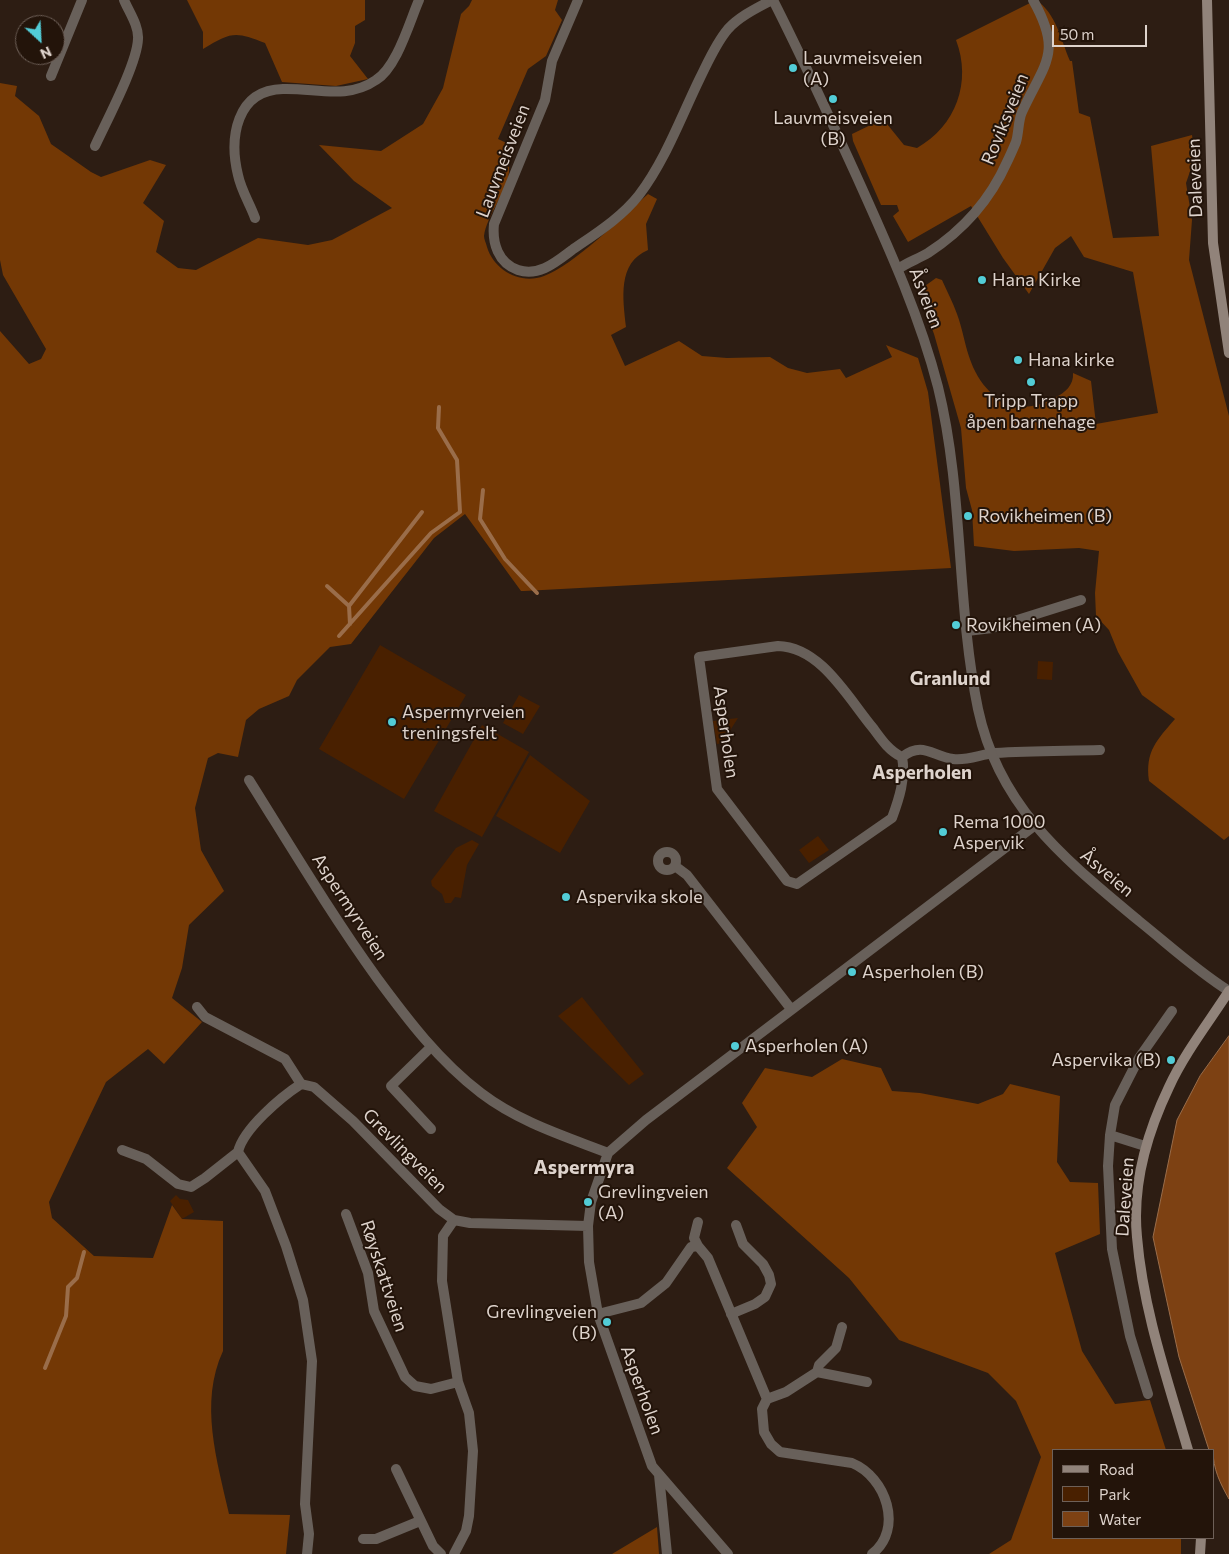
<!DOCTYPE html>
<meta charset="utf-8">
<style>
body{margin:0}
#map{position:relative;width:1229px;height:1554px;overflow:hidden;background:#2d1d13;font-family:Commissioner,sans-serif}
canvas{display:block}
.legend{position:absolute;left:1052px;top:1449px;width:162px;height:90px;box-sizing:border-box;background:#23140a;border:1px solid #6e6058;margin:0;padding:6px 9px;list-style:none;font-size:15px;color:#ded3cc}
.legend li{display:flex;align-items:center;gap:10px;height:25px}
.legend b{width:25px;border:1px solid #6e6058}
.north{position:absolute;left:15px;top:15px;width:50px;height:50px;box-sizing:border-box;background:#23140a;border:1px solid #6e6058;border-radius:50%;rotate:155deg;font-size:14px;font-weight:700;line-height:20px;text-align:center;color:#ded3cc}
.north::after{content:'';display:block;margin:auto;width:18px;height:22px;background:#52ccd6;clip-path:polygon(50% 0,100% 100%,50% 72%,0 100%)}
.scale{position:absolute;left:1052px;top:25px;width:95px;height:22px;box-sizing:border-box;border:2px solid #ded3cc;border-top:0;padding-left:6px;font-size:15px;line-height:18px;white-space:nowrap;color:#ded3cc;-webkit-text-stroke:4px #23140a;paint-order:stroke}
</style>
<div id="map">
<canvas width="1229" height="1554"></canvas>
<ul class="legend">
<li><b style="height:6px;background:#91837a"></b>Road</li>
<li><b style="height:14px;background:#492000"></b>Park</li>
<li><b style="height:14px;background:#7d4113"></b>Water</li>
</ul>
<div class="north">N</div>
<div class="scale">50 m</div>
</div>
<script>
const g = document.querySelector('canvas').getContext('2d');
g.lineJoin = 'round';
function fillPath(path, color) { g.fillStyle = color; g.fill(path, 'evenodd'); }
function strokePath(path, color, width, dash) { g.strokeStyle = color; g.lineWidth = width; g.lineCap = dash ? 'butt' : 'round'; g.setLineDash(dash || []); g.stroke(path); }
function label(font, color, halo, rows, align = 'center') {
  g.font = font + ' Commissioner,sans-serif'; g.lineWidth = 4; g.setLineDash([]); g.textBaseline = 'middle'; g.strokeStyle = halo; g.fillStyle = color; for (const [text, x, y, turn = 0] of rows) {
    g.save(); g.translate(x, y); g.rotate((+turn || 0) * Math.PI / 180); g.textAlign = isNaN(turn) ? turn : align; if (halo) g.strokeText(text, 0, 0); g.fillText(text, 0, 0); g.restore();
  }
}
fillPath(new Path2D(`
 M380,645L466,695L404,799L319,749Z
 M1038,661L1053,662L1052,680L1037,679Z
 M519,695L540,706L523,734L503,723Z
 M738,718L731,729V742L717,744L713,721Z
 M482,725L529,752L482,837L434,811Z
 M530,755L590,801L560,853L496,816Z
 M818,836L829,850L809,863L799,850Z
 M472,840L479,844L467,865L461,898L455,897L451,903H445L442,894L432,886L431,881L456,848Z
 M582,997L644,1074L629,1085L558,1016Z
 M176,1195L180,1199L188,1200L194,1212L182,1219L170,1201Z`), '#492000');
fillPath(new Path2D(`
 M187,0H365V20L355,26V43L350,56L368,79L336,86L282,82L265,43C235,31 231,32 203,49V32Z
 M472,0H558L555,10L562,20L546,56L528,69L498,139L513,146C506,160 510,159 509,172C507,192 487,215 484,236C484,239 486,243 487,247C494,270 520,285 544,276C574,265 623,216 648,194L657,199L646,224L648,250C617,263 623,299 626,327L611,335L625,366L679,341L702,356L727,358L770,357L788,368L807,373L840,369L846,378L892,357L886,345L918,358L928,392L951,568L524,591H521L465,514L434,538L351,644L330,647L297,680L289,696L259,709L246,720L238,757L218,753L208,758L195,808L201,850L224,891L189,925L182,968L172,998L202,1022L164,1064L148,1049L106,1082L49,1202L52,1218L94,1256L153,1258L172,1205L182,1219L223,1221V1351C199,1403 217,1460 229,1514L290,1515L286,1554H0V331L29,364L41,359L46,349L3,275L0,260V83L17,86L15,96L39,116L51,144L91,172L101,177L150,160L166,165L143,203L164,221L156,252L178,268L196,270L258,238L308,245L332,240L392,208L354,181L319,145L381,151L423,124L443,88L461,14L469,6Z
 M1036,0C1056,13 1061,40 1070,61H1072L1079,113L1090,117L1113,238L1159,236L1151,146L1192,135L1195,157L1186,183L1192,220L1189,260L1229,416V836L1224,840L1149,781C1145,751 1157,740 1175,719L1142,695L1118,652L1109,630L1096,616L1095,593L1099,551L1079,548L1014,551L974,546L972,510L966,488L961,428L934,334L918,291L936,278L942,280C947,291 953,303 957,314C963,330 965,347 971,362C985,399 1018,419 1054,398C1065,393 1074,385 1073,373L1091,381L1096,424L1158,413L1133,272L1084,257L1071,236L1055,248L1029,294L1003,258L971,206L908,242L893,216L899,211L897,205H881L853,141L852,134L883,119L904,145L917,148C956,126 972,82 956,40Z
 M842,1059L881,1068L892,1091L920,1093L978,1104L1003,1094L1010,1084L1060,1096L1057,1162L1070,1182L1098,1183L1100,1234L1055,1253L1082,1351L1115,1404L1150,1400L1166,1450H1053V1538H1181V1554H989L1011,1540L1041,1457L1016,1401L988,1373L899,1340L849,1278L727,1168L757,1127L742,1103L765,1068L812,1077Z
 M657,1527L659,1554H612Z`), '#733805');
const water = new Path2D(`
 M1229,1036V1499C1220,1483 1213,1469 1213,1450H1209L1179,1357L1153,1237L1177,1120L1200,1076Z`);
fillPath(water, '#7d4113');
strokePath(water, '#9a6d4a', 1);
strokePath(new Path2D(`
 M483,490L480,519L505,559L537,593
 M327,586L349,606L350,624
 M349,606L422,512
 M339,636L431,533L460,512L457,460L438,428L439,407
 M45,1368L66,1316L68,1287L77,1278L84,1252`), '#9a6d4a', 4);
strokePath(new Path2D(`
 M578,0L552,61L545,100L494,224C492,243 498,263 518,270C539,277 556,262 572,250C595,234 621,218 639,195C665,161 681,117 700,78C708,62 716,43 728,29C740,16 757,8 772,0
 M51,76L82,0
 M95,146C107,120 137,64 138,39C139,26 129,12 124,0
 M255,218C250,204 241,190 238,175C229,138 236,90 283,89C316,88 347,100 376,80C397,67 409,23 419,0
 M898,269C908,262 918,259 928,253C962,231 990,200 1007,162C1010,156 1013,149 1016,142C1019,132 1018,121 1022,112C1045,62 1063,53 1033,0
 M967,631L992,628L1081,600
 M778,646C821,647 848,698 873,728C881,739 889,751 902,757C906,778 899,799 892,818L797,884L787,881L717,789L699,657Z
 M902,757C923,741 932,756 953,759C968,761 981,754 995,753C1030,751 1065,751 1100,750
 M249,780C291,847 331,914 377,978C408,1020 439,1061 481,1093C519,1122 564,1136 608,1153
 M658 861a9 9 0 1 1 18 0a9 9 0 1 1-18 0Z
 M675,866L687,875L791,1009
 M197,1007L205,1017L285,1059L301,1084
 M430,1048L391,1086L431,1129
 M1110,1135L1145,1146
 M122,1150L146,1159L178,1184L191,1187L205,1178L238,1152
 M346,1214L368,1273L374,1311L405,1377L415,1386L431,1389L458,1382
 M454,1220L443,1236L442,1281L458,1382L469,1413L473,1451L469,1516L466,1531L454,1554
 M698,1222L694,1238L698,1246
 M598,1314L641,1303L666,1283L691,1247L698,1246L708,1258L767,1399
 M731,1314L755,1304L765,1297L771,1284L769,1275L763,1264L743,1244L736,1225
 M842,1327L836,1348L819,1365L817,1372L786,1392L767,1399L762,1409L764,1432L771,1444L780,1452L852,1463C886,1477 904,1529 872,1554
 M817,1372L867,1382
 M1148,1394L1130,1336L1112,1249L1108,1166L1110,1135L1115,1105L1139,1058L1172,1011
 M396,1469L433,1546L441,1554
 M659,1475L667,1554
 M363,1539H376L420,1521
 M307,1554L309,1534L305,1504L312,1361L303,1300L286,1246L265,1191L238,1152C243,1129 281,1097 301,1084L314,1087L353,1121L439,1209L454,1220L470,1223L588,1226
 M728,1554L652,1466L598,1314L589,1262L588,1226L591,1202L608,1153L646,1120L1034,826`), '#68605a', 10);
strokePath(new Path2D(`
 M773,0C802,57 829,116 856,175C887,244 919,313 938,387C964,492 956,603 978,709C999,808 1066,860 1139,921C1169,945 1197,971 1229,991`), '#68605a', 10);
strokePath(new Path2D(`
 M1207,0L1213,243L1229,353
 M1188,1450C1168,1381 1143,1310 1137,1237C1132,1186 1147,1133 1169,1087C1184,1054 1209,1022 1229,991
 M1200,1554L1201,1538`), '#91837a', 10);
for (const [x, y, r, color] of [
 [793,68,5,"#52ccd6"],
 [833,99,5,"#52ccd6"],
 [982,280,5,"#52ccd6"],
 [1018,360,5,"#52ccd6"],
 [1031,382,5,"#52ccd6"],
 [968,516,5,"#52ccd6"],
 [956,625,5,"#52ccd6"],
 [392,722,5,"#52ccd6"],
 [943,832,5,"#52ccd6"],
 [566,897,5,"#52ccd6"],
 [852,972,5,"#52ccd6"],
 [735,1046,5,"#52ccd6"],
 [1171,1060,5,"#52ccd6"],
 [588,1202,5,"#52ccd6"],
 [607,1322,5,"#52ccd6"]
]) { const dot = new Path2D(); dot.arc(x, y, r, 0, 2 * Math.PI); g.fillStyle = color; g.fill(dot); strokePath(dot, '#23140a', 2); }
label('18px', '#ded3cc', '#23140a', [
 ["Lauvmeisveien",803,58],
 ["(A)",803,79],
 ["Lauvmeisveien",833,118,"center"],
 ["(B)",833,139,"center"],
 ["Hana Kirke",992,280],
 ["Hana kirke",1028,360],
 ["Tripp Trapp",1031,401,"center"],
 ["åpen barnehage",1031,422,"center"],
 ["Rovikheimen (B)",978,516],
 ["Rovikheimen (A)",966,625],
 ["Aspermyrveien",402,712],
 ["treningsfelt",402,733],
 ["Rema 1000",953,822],
 ["Aspervik",953,843],
 ["Aspervika skole",576,897],
 ["Asperholen (B)",862,972],
 ["Asperholen (A)",745,1046],
 ["Aspervika (B)",1161,1060,"right"],
 ["Grevlingveien",598,1192],
 ["(A)",598,1213],
 ["Grevlingveien",597,1312,"right"],
 ["(B)",597,1333,"right"]
], 'left');
label('18px', '#ded3cc', '#23140a', [
 ["Roviksveien",1005,119,-68],
 ["Lauvmeisveien",503,161,-69],
 ["Daleveien",1195,178,-92],
 ["Åsveien",926,298,69],
 ["Asperholen",726,732,82],
 ["Åsveien",1107,873,40],
 ["Aspermyrveien",350,907,57],
 ["Grevlingveien",405,1151,45],
 ["Daleveien",1125,1197,-86],
 ["Røyskattveien",384,1276,72],
 ["Asperholen",642,1390,70]
]);
label('bold 19px', '#ded3cc', '#23140a', [
 ["Granlund",950,679],
 ["Asperholen",922,773]
]);
label('bold 20px', '#ded3cc', '#23140a', [
 ["Aspermyra",584,1167]
]);
</script>
